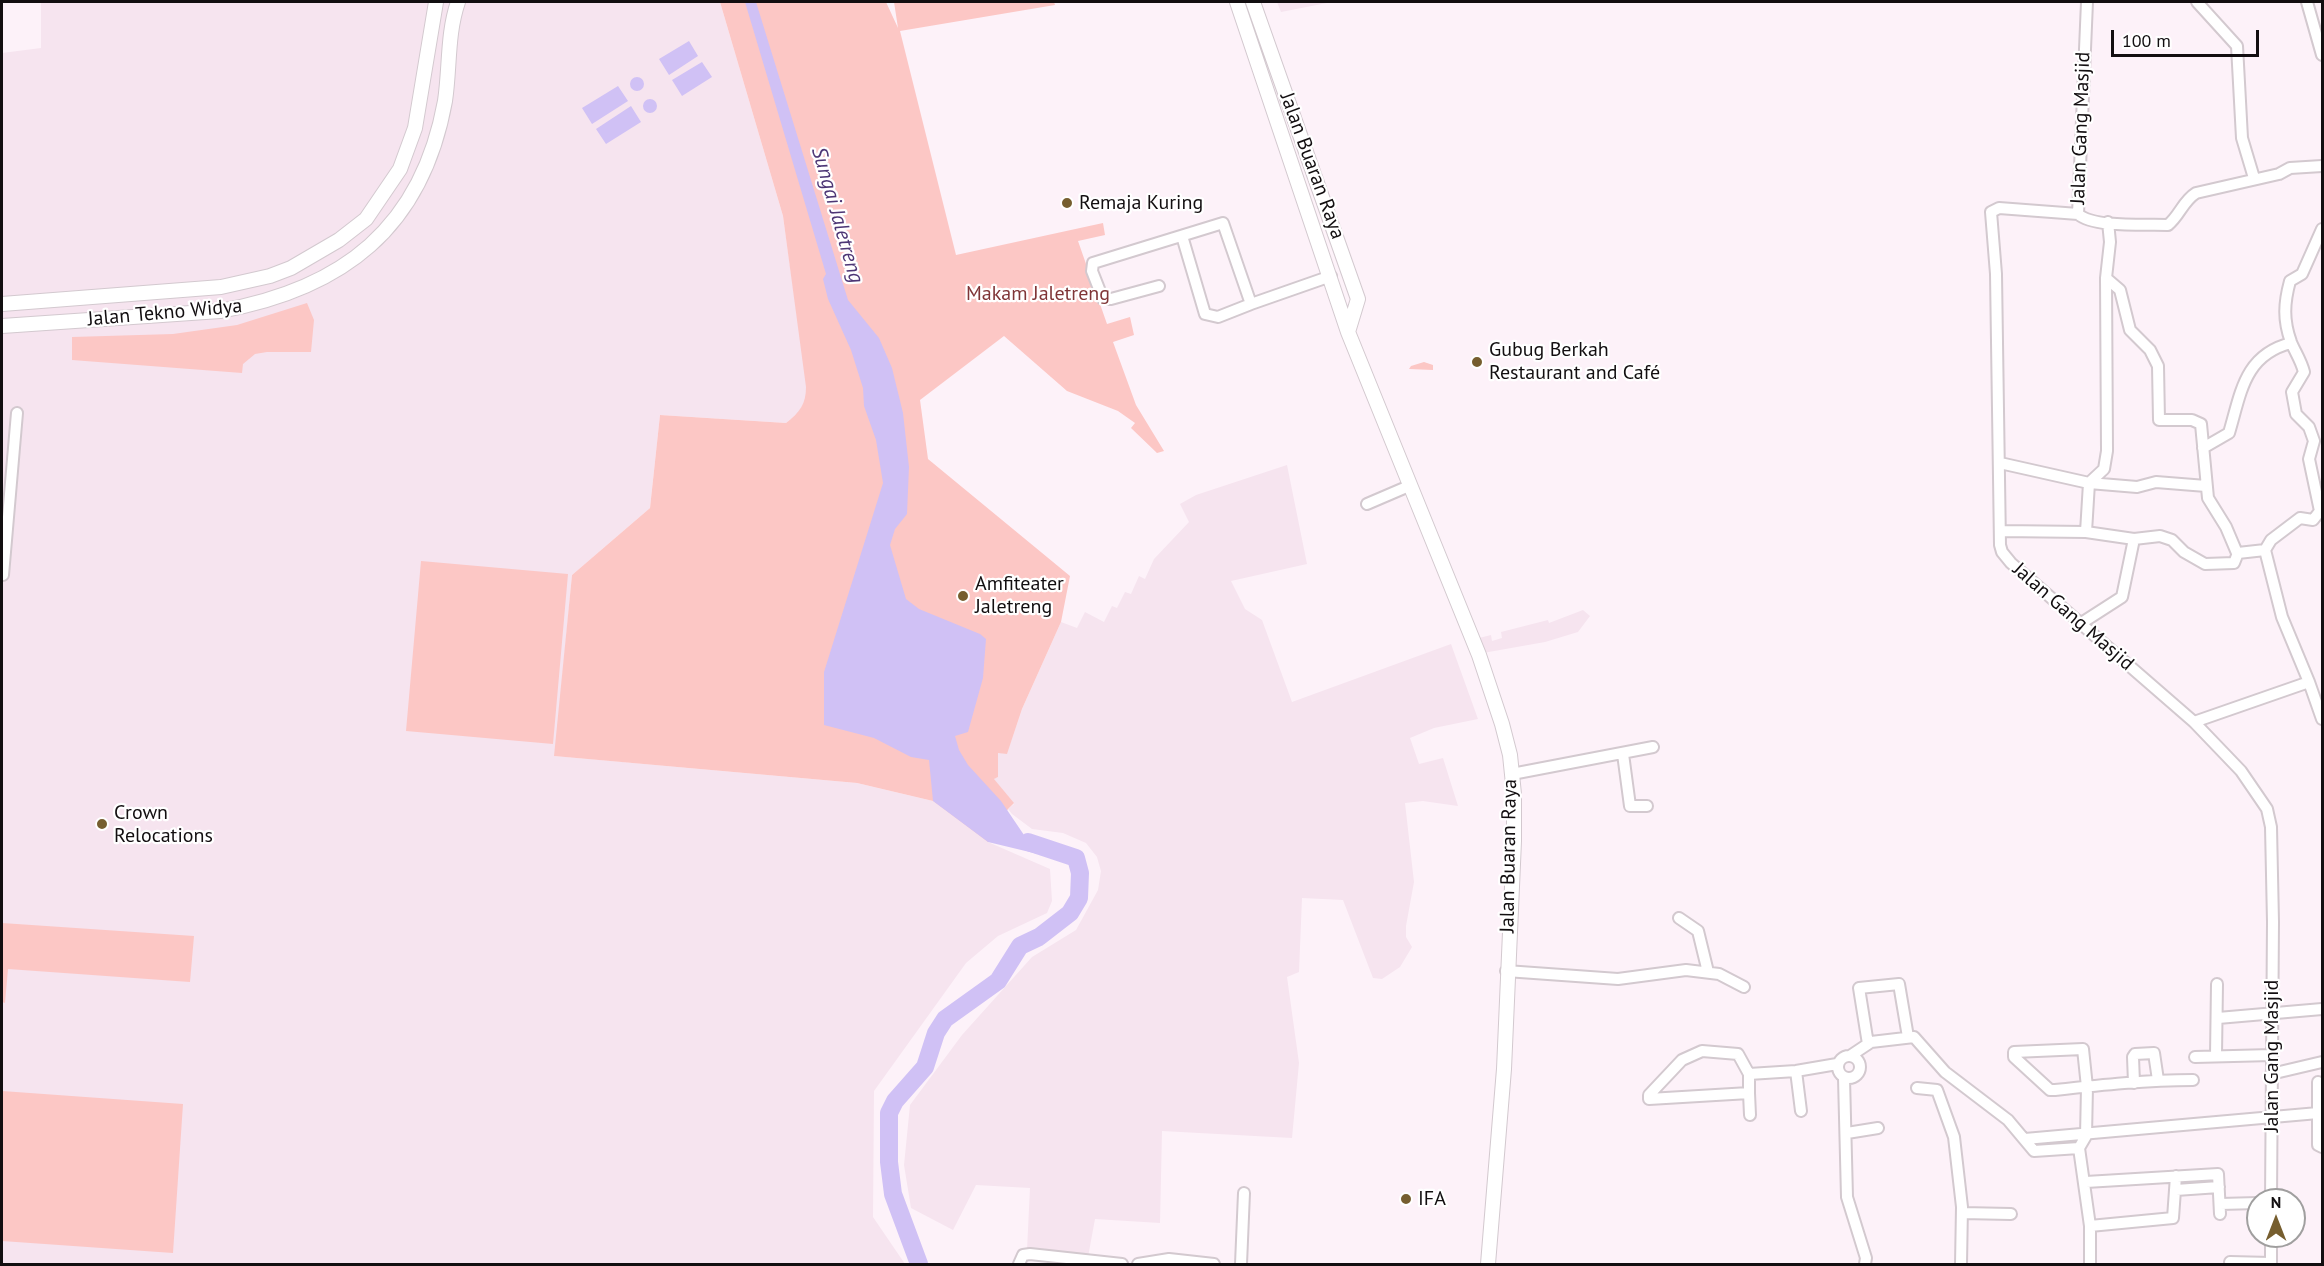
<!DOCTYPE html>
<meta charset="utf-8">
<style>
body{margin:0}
#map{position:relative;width:2324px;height:1266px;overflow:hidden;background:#fdf2f9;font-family:"PT Sans",sans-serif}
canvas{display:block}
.frame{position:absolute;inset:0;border:3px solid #120e10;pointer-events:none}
.north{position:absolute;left:2246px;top:1188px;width:60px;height:60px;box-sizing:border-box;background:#fff;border:2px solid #a09f9f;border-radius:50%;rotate:0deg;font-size:16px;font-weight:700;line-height:24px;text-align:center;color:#120e10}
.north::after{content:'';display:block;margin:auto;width:21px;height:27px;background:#765e2f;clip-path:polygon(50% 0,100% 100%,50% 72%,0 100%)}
.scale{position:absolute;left:2111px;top:30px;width:148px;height:27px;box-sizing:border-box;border:3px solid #120e10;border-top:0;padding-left:8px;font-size:18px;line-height:21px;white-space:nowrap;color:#120e10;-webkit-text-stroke:4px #fff;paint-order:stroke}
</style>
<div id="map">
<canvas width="2324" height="1266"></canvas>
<div class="frame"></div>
<div class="north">N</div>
<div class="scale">100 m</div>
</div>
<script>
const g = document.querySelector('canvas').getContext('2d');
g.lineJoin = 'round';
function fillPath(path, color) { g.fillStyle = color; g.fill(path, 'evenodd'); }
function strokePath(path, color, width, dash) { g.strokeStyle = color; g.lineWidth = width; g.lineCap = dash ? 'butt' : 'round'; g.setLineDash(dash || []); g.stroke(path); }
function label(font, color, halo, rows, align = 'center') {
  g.font = font + ' "PT Sans",sans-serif'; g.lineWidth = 4.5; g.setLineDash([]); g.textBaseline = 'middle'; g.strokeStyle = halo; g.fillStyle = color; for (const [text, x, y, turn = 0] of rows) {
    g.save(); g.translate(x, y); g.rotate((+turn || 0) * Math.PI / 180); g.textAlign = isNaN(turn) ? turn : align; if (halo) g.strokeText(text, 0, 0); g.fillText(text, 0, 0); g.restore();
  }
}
fillPath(new Path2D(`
 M41,2H720L783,216L807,387L806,401L798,413L786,423L660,415L650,508L572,575L555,756L857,783L933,801L988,842L1050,869L1052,901L1047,913L998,936L966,963L874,1091L873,1217L905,1264H2V53L41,48Z
 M1277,2H1332L1281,12Z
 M1287,465L1307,564L1231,581L1245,609L1262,620L1292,702L1451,644L1478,719L1434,728L1410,738L1419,764L1443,758L1458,806L1423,801L1405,803L1414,882L1406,926V937L1412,947L1400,967L1382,979L1373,978L1343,900L1302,898L1299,972L1287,977L1299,1063L1292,1138L1162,1131L1160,1223L1095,1219L1088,1257L1027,1250L1030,1188L976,1185L953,1230L911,1208L904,1165L910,1105L962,1035L1032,957L1076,930L1098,890L1101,871L1097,857L1086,843L1063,833L1032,829L1012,814L1008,809L1014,804L993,779L998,777V753H1007L1022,709L1061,622L1077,628L1085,612L1104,622L1112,606L1117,608L1125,592L1131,594L1139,576L1145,579L1154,559L1189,522L1180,504L1196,495Z
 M1583,610L1590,616L1578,632L1545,642L1483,653L1479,638L1491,635L1492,641L1502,638L1501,632L1548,620L1549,623Z`), '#f6e4ef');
fillPath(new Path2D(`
 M720,2H886L898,28L894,2H1054L1055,5L900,31L956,255L1103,223L1105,235L1078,241L1107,324L1130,317L1134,335L1113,342L1136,405L1164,451L1157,453L1131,428L1135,423L1118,411L1067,391L1004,336L920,400L928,459L1070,576L1061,622L1022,709L1007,754L998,753V777L994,779L1014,803L1008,809L988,842L933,801L857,783L554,756L572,575L650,508L660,415L786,423C800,412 806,404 806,387L783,216Z
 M307,303L314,320L311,352H267L255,354L243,364L242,373L72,360V337L173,334L237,325Z
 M1424,362L1433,365V370L1409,369L1411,366Z
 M421,561L568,574L553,744L406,731Z
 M2,923L194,936L190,982L8,969L5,1003L2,1002Z
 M2,1091L183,1104L173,1253L2,1241Z`), '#fcc7c5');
fillPath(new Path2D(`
 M745,2H756L848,300L879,338L892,368L903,413L909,467L907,514L895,529L890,545L906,599L919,609L980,634L986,639L983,678L968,732L955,736L959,750L968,765L1001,801L1024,835L1054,845L1042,855L988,842L933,801L929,760L911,757L874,738L824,725V672L883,483L876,440L864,406L863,388L851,350L828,299L823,279L826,274Z
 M689,41L698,56L669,75L659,59Z
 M702,62L712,77L682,96L672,80Z
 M630 84a7 7 0 1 1 14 0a7 7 0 1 1-14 0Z
 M618,86L628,101L592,124L582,108Z
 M643 106a7 7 0 1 1 14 0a7 7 0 1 1-14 0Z
 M631,106L641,122L606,144L596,129Z`), '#d0c1f5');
strokePath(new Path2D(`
 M919,1264L893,1194L889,1162V1113L895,1101L925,1067L936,1033L945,1019L998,981L1020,946L1039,937L1070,913L1079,898L1080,873L1076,858L1028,842`), '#d0c1f5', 18);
const minor = new Path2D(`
 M2087,2L2078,214L1999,208L1991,212L1996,274L2000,545L2002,552L2011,563L2194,722L2241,771L2267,809L2271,827L2273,922L2271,1200
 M2197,2L2237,46L2242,138L2254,178
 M2307,2L2322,55
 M2078,214C2093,228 2147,224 2168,225C2180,215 2183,201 2196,193L2279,174L2290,168L2322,166
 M1182,236L1205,314L1218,317L1251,304
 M2106,278L2120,290L2130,330L2150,350L2158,366L2159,420H2192L2201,424L2208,498L2226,527L2237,553
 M1159,286L1111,299H1103L1092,271L1093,263L1223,223L1251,304L1331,276
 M2203,448L2229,433C2241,393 2244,355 2291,343
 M2000,463L2089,483L2137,487L2156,482L2206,486
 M1367,504L1409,486
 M2001,531L2086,532L2134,539L2160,536L2172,540L2184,552L2205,564L2234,563L2238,553L2265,550L2282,617L2309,682L2194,722
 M2086,532L2089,483L2104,469L2107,451L2106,278L2110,242L2108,222
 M2265,550L2271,540L2300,518L2313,520L2320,511L2309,459L2314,441L2309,427L2296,414L2292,392L2304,372C2301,360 2295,352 2291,342C2283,320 2284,303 2290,281L2302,274L2322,229
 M3,575L17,413
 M2080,624L2122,597L2134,539
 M2309,682L2322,719
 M1623,754L1630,806H1647
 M1512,774L1653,747
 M1679,918L1698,931L1708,972
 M1506,971L1618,979L1686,970L1719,974L1744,987
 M2218,1018L2322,1009
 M1868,1044L1859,988L1899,984L1908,1037
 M1702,1051L1738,1054L1749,1074V1093L1649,1099V1095L1682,1060Z
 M2216,1055L2217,984
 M1838 1067a11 11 0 1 1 22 0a11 11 0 1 1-22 0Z
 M1850,1056L1871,1042L1914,1037L1945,1072L2008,1120L2034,1151L2079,1148
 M2195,1057L2272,1055
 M1796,1071L1801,1111
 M1749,1074L1796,1071L1837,1064
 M2271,1074L2322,1062
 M1844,1078L1847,1197L1866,1258L1865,1264
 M2318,1082V1145L2322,1147
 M2134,1083L2133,1057L2135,1054L2154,1053L2158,1080
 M1917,1088L1937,1090L1954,1137L1962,1207L1961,1264
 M1749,1093L1750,1115
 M1847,1133L1878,1128
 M2025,1139L2318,1113
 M2086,1182L2218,1174L2220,1214
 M2176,1190L2219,1187
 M2220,1204L2258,1203
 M1962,1213L2011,1214
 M2090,1226L2173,1218L2176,1176
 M2230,1262L2271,1263
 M1019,1264L1023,1255L1030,1254L1122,1264
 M1138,1264L1169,1259L1214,1264
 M1241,1264L1244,1193
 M2090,1264V1226L2079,1148L2086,1136L2087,1087L2083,1049L2014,1052V1057L2050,1090H2055C2101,1085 2147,1080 2193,1080
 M2271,1264V1236`);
const major = new Path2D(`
 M1237,2L1348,332L1479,655L1502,724L1510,755L1514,794V841L1504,1069L1488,1264
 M1253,2L1358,299L1348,332
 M2,304L221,287L270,276L291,268L339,240L366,219L400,169L415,128L436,2
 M2,326L220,311C343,289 422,228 445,101C450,68 447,34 458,2`);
strokePath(minor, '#d3c9cf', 14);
strokePath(major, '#d3c9cf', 16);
strokePath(minor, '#fff', 10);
strokePath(major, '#fff', 14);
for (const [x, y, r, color] of [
 [1067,203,6,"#765e2f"],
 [1477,362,6,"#765e2f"],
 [963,596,6,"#765e2f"],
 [102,824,6,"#765e2f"],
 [1406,1199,6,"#765e2f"]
]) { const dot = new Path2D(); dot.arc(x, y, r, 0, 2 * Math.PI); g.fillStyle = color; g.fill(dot); strokePath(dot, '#fff', 2); }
label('20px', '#120e10', '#fff', [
 ["Jalan Gang Masjid",2081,128,-88],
 ["Jalan Buaran Raya",1312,166,70],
 ["Jalan Tekno Widya",165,313,-5],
 ["Jalan Gang Masjid",2073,617,41],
 ["Jalan Buaran Raya",1509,856,-89],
 ["Jalan Gang Masjid",2272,1056,-90]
]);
label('20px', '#120e10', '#fff', [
 ["Remaja Kuring",1079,203],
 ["Gubug Berkah",1489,350],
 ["Restaurant and Café",1489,373],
 ["Amfiteater",975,584],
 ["Jaletreng",975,607],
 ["Crown",114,813],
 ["Relocations",114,836],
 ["IFA",1418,1199]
], 'left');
label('20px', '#7f3537', '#fff', [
 ["Makam Jaletreng",1038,294]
]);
label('italic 21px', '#4d3675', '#fff', [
 ["Sungai Jaletreng",837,215,74]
]);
</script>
